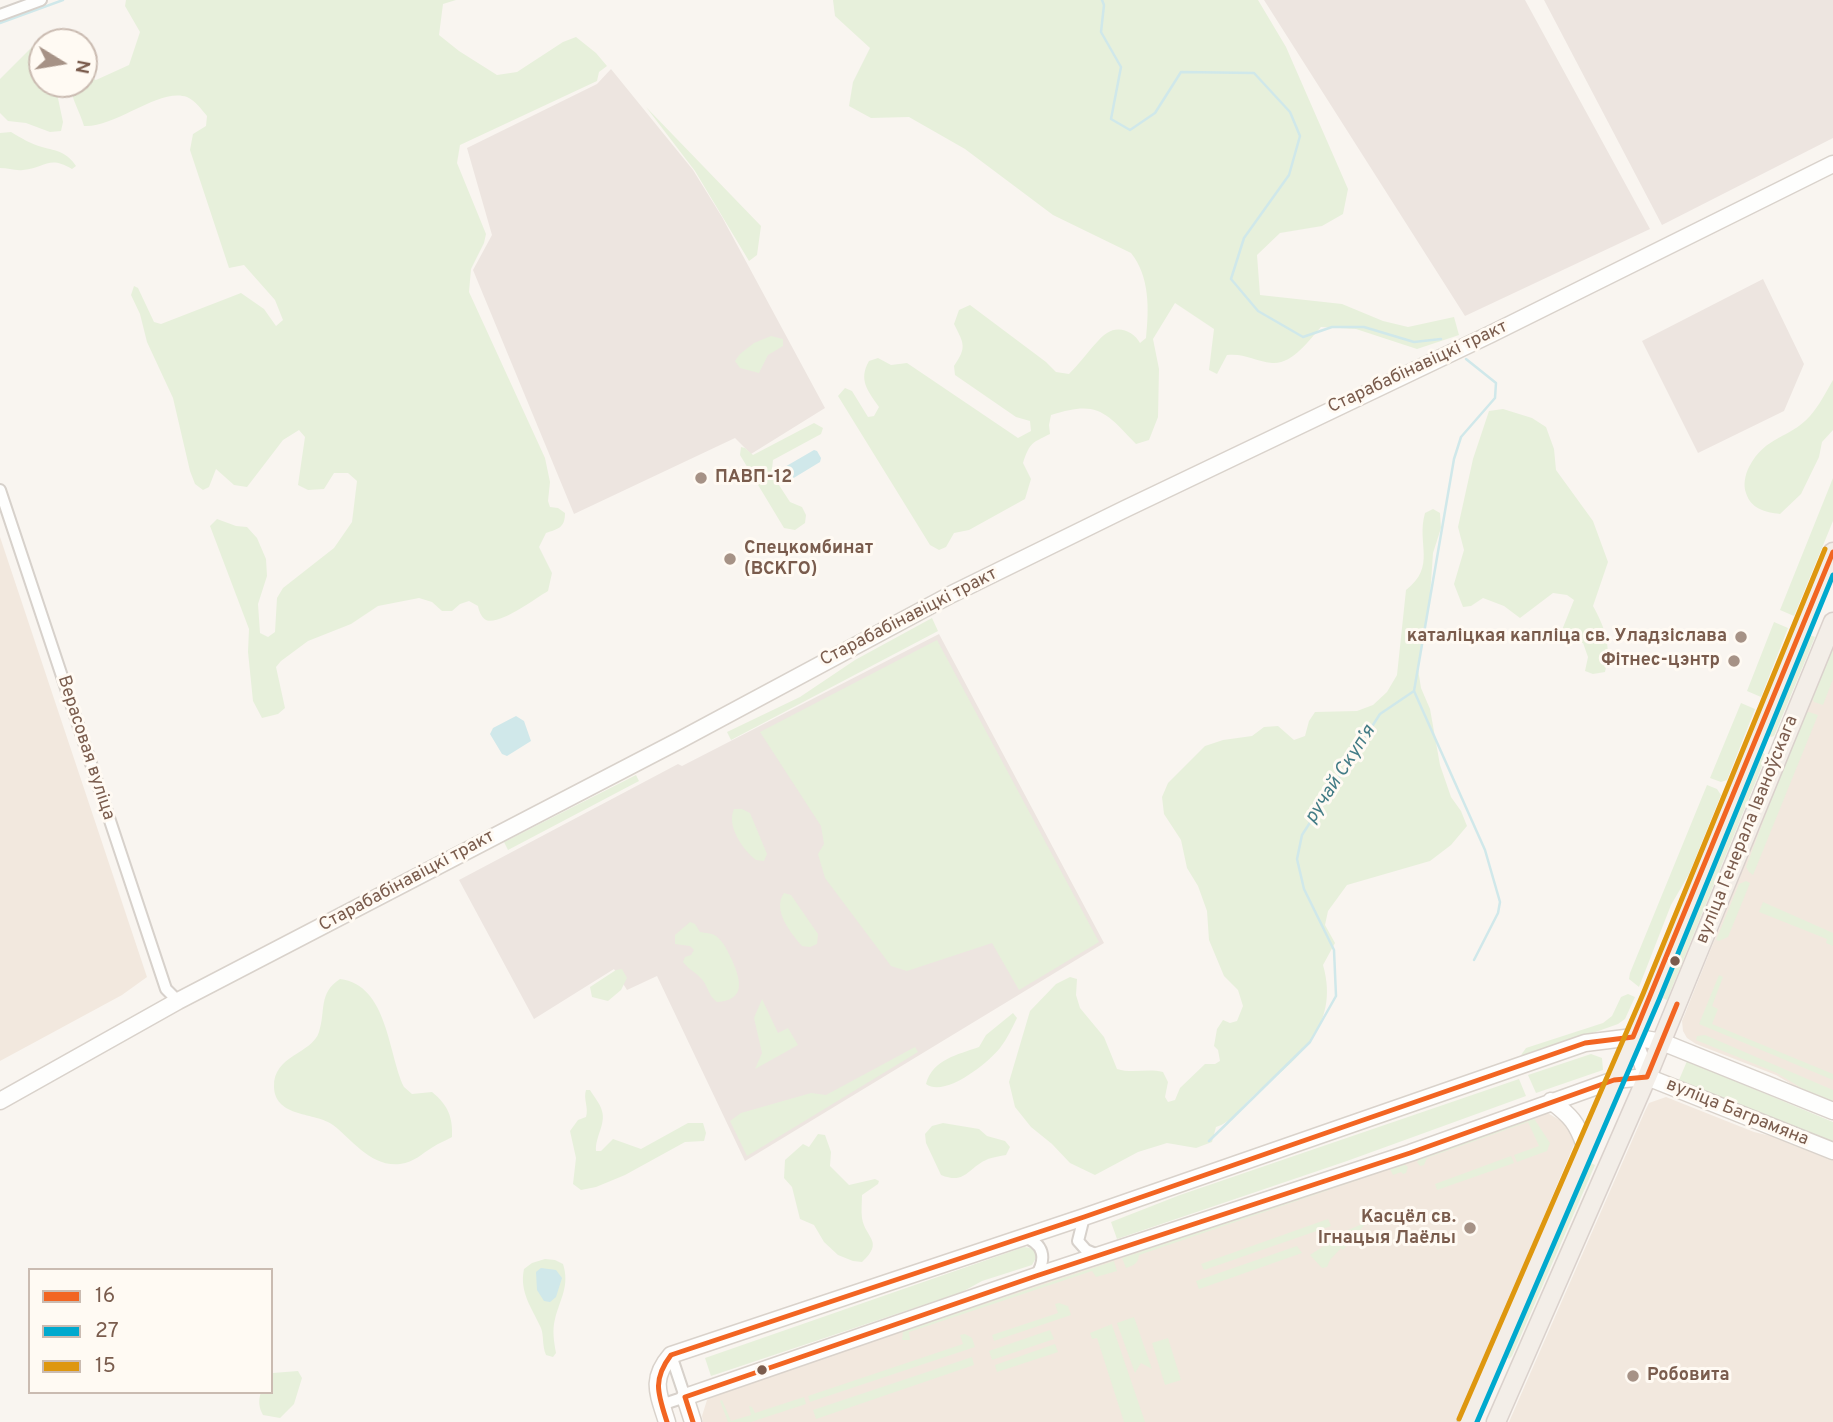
<!DOCTYPE html>
<meta charset="utf-8">
<style>
body{margin:0}
#map{position:relative;width:1833px;height:1422px;overflow:hidden;background:#f9f5f0;font-family:Overpass,sans-serif}
canvas{display:block}
.legend{position:absolute;left:28px;top:1268px;width:245px;height:126px;box-sizing:border-box;background:#fffaf3;border:2px solid #cabbb1;margin:0;padding:9px 12px;list-style:none;font-size:21px;color:#7a5c4d}
.legend li{display:flex;align-items:center;gap:14px;height:35px}
.legend b{width:35px;border:2px solid #cabbb1}
.north{position:absolute;left:28px;top:28px;width:70px;height:70px;box-sizing:border-box;background:#fffaf3;border:2px solid #cabbb1;border-radius:50%;rotate:101deg;font-size:19px;font-weight:700;line-height:28px;text-align:center;color:#7a5c4d}
.north::after{content:'';display:block;margin:auto;width:24px;height:32px;background:#a69286;clip-path:polygon(50% 0,100% 100%,50% 72%,0 100%)}
</style>
<div id="map">
<canvas width="1833" height="1422"></canvas>
<ul class="legend">
<li><b style="height:9px;background:#f26522"></b>16</li>
<li><b style="height:9px;background:#00a9ce"></b>27</li>
<li><b style="height:9px;background:#de970f"></b>15</li>
</ul>
<div class="north">N</div>
</div>
<script>
const g = document.querySelector('canvas').getContext('2d');
g.lineJoin = 'round';
function fillPath(path, color) { g.fillStyle = color; g.fill(path, 'evenodd'); }
function strokePath(path, color, width, dash) { g.strokeStyle = color; g.lineWidth = width; g.lineCap = dash ? 'butt' : 'round'; g.setLineDash(dash || []); g.stroke(path); }
function label(font, color, halo, rows, align = 'center') {
  g.font = font + ' Overpass,sans-serif'; g.lineWidth = 6; g.setLineDash([]); g.textBaseline = 'middle'; g.strokeStyle = halo; g.fillStyle = color; for (const [text, x, y, turn = 0] of rows) {
    g.save(); g.translate(x, y); g.rotate((+turn || 0) * Math.PI / 180); g.textAlign = isNaN(turn) ? turn : align; if (halo) g.strokeText(text, 0, 0); g.fillText(text, 0, 0); g.restore();
  }
}
fillPath(new Path2D(`
 M0,537L147,977L122,995L0,1061Z
 M1833,645V1103L1803,1091L1776,1075L1696,1044L1687,1038L1683,1031L1682,1021Z
 M1666,1097L1754,1132L1784,1139L1833,1160V1422H1509L1645,1111L1649,1103Z
 M1544,1111L1572,1127L1575,1142L1458,1422H703L702,1416L707,1400L719,1391L1279,1203Z`), '#f2e8de');
fillPath(new Path2D(`
 M1264,0H1525L1650,229L1465,316Z
 M1544,0H1833V138L1662,225Z
 M611,69L693,170L722,217L825,408L751,454L735,438L574,514L473,270L492,235L467,148L597,84Z
 M1763,279L1804,364L1784,411L1698,453L1642,341Z
 M939,634L1104,943L745,1161L657,976L627,990L614,969L534,1019L459,880L678,764L682,766Z`), '#ede5e0');
fillPath(new Path2D(`
 M126,0H456L443,4L439,35L459,51L497,75L517,72L563,42L576,37L596,53L607,66L599,72L597,81L460,145L457,163L486,234L484,243L471,269L469,292L545,458L550,482L548,501L550,507L558,508L565,513C565,528 558,529 546,533L539,547L552,573L548,591C536,598 499,626 486,620C481,617 479,611 478,606L469,601L460,604L452,611H442L432,602L419,598L378,606L351,624L308,641L281,661L276,667L285,708L278,714L262,718L253,701L248,652L249,629L210,526L217,519L236,526L247,527L257,538L266,559L267,576L258,604L260,633L268,637L275,632L277,598L283,588L334,548L352,522L357,481L348,473H334L324,489L308,490L298,485L305,437L299,430L283,440L247,487L234,485L216,469L209,487L203,490L195,484L190,471L173,398L147,342L140,314L131,295L134,286L138,288L154,322L161,324L241,293L264,309L276,326L283,320L275,300L244,265L229,268L190,150L193,134L206,126L207,116C201,109 196,101 187,97C160,87 115,128 84,126C80,112 71,98 70,84H84V76L96,80L129,65L140,32L125,6Z
 M833,0H1258L1286,47L1348,189L1343,214L1322,226L1280,233L1257,255L1260,295L1342,304L1383,321L1408,327L1454,317L1459,335L1417,349L1356,329L1321,327C1309,340 1292,365 1272,363C1255,361 1244,353 1227,355L1217,374L1209,370L1214,329L1175,303L1153,339L1159,369L1158,417L1149,440L1136,444C1105,411 1097,400 1051,415L1049,425L1050,434C1032,443 1030,442 1023,463L1031,479L1025,499L969,530L954,533L946,547L939,550L930,545L838,396L845,388L852,391L868,417L874,416L879,407C868,391 858,380 869,361L878,358L891,365L907,363L1018,438L1031,431L1030,421L1016,417L955,375L954,366C967,347 964,344 954,324L959,310L970,305L1046,362L1056,372L1069,374C1079,365 1098,338 1107,333C1119,325 1134,332 1140,343L1146,338C1149,309 1150,277 1131,253L1053,215L965,149L909,117L871,118L849,106L853,82L870,48L835,16Z
 M33,46L42,47V84H55L63,122L61,131L50,132L26,123L8,121L0,113V79Z
 M646,107L761,226L757,255L749,261L695,171Z
 M11,132C21,138 31,144 42,147C57,151 67,152 76,166L72,169C48,155 46,168 23,170C15,171 8,168 0,168V133Z
 M771,336L783,339V346L768,355L759,373L740,368L735,361L740,354L754,343Z
 M1833,380V430L1822,442L1819,457L1801,494L1780,514C1765,512 1751,509 1746,493C1743,485 1745,475 1749,467C1766,435 1788,440 1810,416C1819,406 1826,392 1833,380Z
 M1503,409L1532,418L1546,427L1554,449L1556,470L1593,521L1608,562L1593,606C1605,628 1612,646 1605,672L1593,674L1585,671L1588,657L1583,643H1562L1560,635L1574,600L1567,595L1553,593L1520,618L1504,606L1483,598L1471,606L1463,607L1454,584L1464,550L1458,527L1473,459L1489,411Z
 M814,423L823,428L821,434L773,460L772,469L777,482L790,502L802,507L806,515L805,523L795,530L784,528L740,455L741,447L745,448L753,455Z
 M1833,478V521L1794,616L1780,610Z
 M1433,509L1440,513L1441,528L1433,553L1430,597L1418,669L1421,688L1430,709L1440,765L1451,797L1461,811L1467,826L1451,845L1430,861L1347,885L1328,911L1325,925L1335,943L1323,965C1341,1028 1295,1060 1252,1097C1241,1107 1231,1123 1216,1127L1212,1142L1196,1148L1167,1143L1138,1152L1095,1175L1070,1163L1052,1144L1031,1127L1015,1107L1009,1082L1030,1011L1056,984L1070,977L1077,979L1076,995L1080,1008L1104,1037L1117,1069C1133,1074 1147,1068 1163,1072L1168,1082L1165,1097L1168,1102L1175,1100L1180,1088L1205,1064H1215L1220,1061L1218,1050L1214,1046L1217,1029L1223,1020L1230,1023L1237,1021L1243,1006L1238,990L1224,976L1209,940L1207,911L1198,886L1187,868L1181,840L1164,814L1162,797L1168,783L1205,746L1223,740L1252,736L1264,727L1278,726L1294,740L1305,736L1309,721L1315,712L1357,711L1373,705L1387,692L1397,675L1406,590C1437,566 1416,544 1425,513Z
 M932,618L938,631L731,740L727,732L800,697L855,660Z
 M1774,622L1788,628L1761,697L1747,691Z
 M1808,634L1815,637L1774,736L1771,737L1767,733Z
 M937,640L1099,942L1019,990L992,943L907,971L891,966L825,878L818,854L824,844L821,826L760,732Z
 M1833,646V679L1823,705L1814,702L1812,698Z
 M1741,703L1755,709L1727,780L1721,782L1710,778Z
 M1809,712L1818,715L1753,875L1749,872L1746,867L1804,713Z
 M1762,751L1766,756L1667,1000L1660,997L1759,753Z
 M636,775L639,781L508,850L504,842Z
 M1707,785L1717,789L1721,795L1689,874L1671,905L1639,987L1629,979L1630,973Z
 M734,809H742L750,813L767,854L764,861L756,860C743,850 726,826 734,809Z
 M1746,881L1750,883L1728,937L1719,941L1716,940L1739,884Z
 M784,893L791,895L818,934L817,944L810,947L802,946C790,932 772,910 784,893Z
 M1763,902L1833,933V946L1826,943L1827,939L1759,912Z
 M690,922L695,924L700,932C705,933 712,933 716,936C724,942 728,952 732,960C741,981 746,1000 717,1002C709,996 709,990 704,982C699,974 689,970 683,962L685,957L691,955L694,950L690,946L675,944V935Z
 M622,969L627,978L621,990L608,1001L592,997L590,987L616,970Z
 M1719,975L1723,977L1712,1006L1718,1009L1712,1024L1833,1074V1080L1699,1024Z
 M340,979C388,985 388,1054 404,1087L412,1094L432,1092C448,1105 453,1117 452,1137C445,1141 439,1143 433,1147C421,1154 415,1162 400,1164C370,1167 353,1140 333,1125C316,1112 275,1118 274,1087C273,1055 312,1054 319,1032C326,1011 318,993 340,979Z
 M1628,994L1635,997L1625,1019L1618,1024L1523,1058L1521,1055L1526,1048L1603,1023L1612,1016L1621,997Z
 M762,999L778,1033L788,1028L798,1045L755,1069L762,1053L754,1018Z
 M1013,1013L1017,1018C1012,1028 1007,1039 1000,1048C988,1063 945,1098 926,1084C933,1059 957,1055 979,1047L986,1035Z
 M1705,1035L1833,1090V1101L1803,1089L1777,1073L1696,1040L1697,1036Z
 M915,1047L918,1052L747,1156L730,1121L741,1113L811,1093L826,1095Z
 M1591,1054L1602,1058L1603,1070L1536,1093L1528,1075Z
 M1687,1061L1833,1122V1144L1679,1080Z
 M1519,1079L1526,1096L1347,1161L1117,1239L1111,1222L1180,1195Z
 M586,1090H590C594,1097 600,1103 602,1111C606,1124 595,1137 596,1151H601L613,1139L641,1149L688,1123H703L706,1133L704,1141L685,1142L625,1175L596,1187L581,1190L573,1184L576,1158L570,1131L578,1120L586,1117C589,1107 583,1100 586,1090Z
 M1533,1117L1550,1143L1547,1151L1517,1162L1514,1155L1539,1146L1528,1122L1427,1158L1424,1165L1420,1166L1417,1162L1421,1157Z
 M943,1123L979,1129L987,1136L1005,1141L1010,1147L1006,1155C1000,1156 994,1157 988,1159C967,1168 966,1185 941,1175L926,1143L925,1134L932,1126Z
 M818,1134L825,1135L831,1152L830,1166L849,1185L875,1179L879,1181L878,1184L862,1195C862,1202 861,1211 862,1218C865,1238 885,1241 862,1262L853,1261L838,1255L824,1242L814,1225L800,1219L792,1187L784,1178L785,1160L803,1144L809,1147Z
 M1511,1156L1514,1163L1437,1190L1435,1184Z
 M1589,1162L1595,1165L1512,1356L1509,1359L1505,1356Z
 M1403,1163L1408,1167L1406,1173L1403,1174L1401,1172L1393,1175L1390,1169L1139,1255C1138,1264 1134,1265 1126,1268L1122,1258Z
 M1328,1219L1331,1226L1204,1270L1201,1264Z
 M1367,1222L1343,1250L1341,1248L1330,1260L1327,1267L1322,1268L1310,1255L1348,1230Z
 M1297,1246L1302,1253L1199,1289L1196,1281Z
 M1024,1247L1031,1248L1035,1250L1036,1258L1032,1265L982,1281L962,1292L711,1376L705,1358Z
 M545,1259L555,1260L563,1264C570,1286 560,1299 555,1319C552,1330 554,1342 556,1353L553,1357L546,1355C542,1346 544,1336 541,1328C532,1308 519,1292 524,1269L532,1263Z
 M1114,1261L1117,1271L1096,1277L1092,1271L909,1332L910,1340H902L903,1331Z
 M1059,1303L1068,1306L1071,1315L994,1341L992,1335L1058,1313L1055,1304Z
 M1134,1317L1152,1369L1141,1363L1135,1373L1117,1323Z
 M1112,1324V1325L1145,1422H1124L1097,1338L1092,1339L1090,1333Z
 M1050,1330L1054,1339L992,1360L989,1351Z
 M965,1334L972,1338L975,1347L810,1402L808,1396L963,1344L960,1335Z
 M1168,1338L1181,1380L1165,1385L1152,1343Z
 M1055,1344L1058,1352L997,1372L995,1365Z
 M972,1357L974,1365L816,1419L813,1410Z
 M298,1371L302,1378L294,1404L280,1418L263,1415C259,1408 258,1401 261,1392H271L273,1373Z
 M804,1397L806,1404L751,1422H728L720,1401L722,1400L731,1421L751,1415L749,1406L752,1407L755,1413Z`), '#e7f0db');
fillPath(new Path2D(`
 M814,450L817,451L821,458L820,462L792,479L784,473L783,468Z
 M516,716L524,721L531,741L507,756L502,754L490,734L493,728Z
 M541,1268L556,1270L562,1278L556,1297L550,1302L544,1301L537,1290L536,1272Z`), '#d0e8ea');
strokePath(new Path2D(`
 M1102,0L1104,5L1101,32L1121,67L1111,119L1130,130L1155,113L1181,72L1254,73L1290,112L1300,136L1289,175L1244,238L1231,279L1258,311L1303,337L1332,327H1364L1414,342L1441,339
 M0,23L63,0
 M1414,691L1485,850L1500,902L1498,913L1474,960
 M1209,1141L1310,1042L1336,996L1334,950L1304,889L1297,859L1302,835L1380,714L1414,691L1454,459L1461,437L1495,398L1496,383L1466,359`), '#d0e8ea', 2.5);
const street = new Path2D(`
 M0,15L41,0
 M0,490L166,989L178,1001
 M1084,1217L1078,1241L1086,1250L1098,1255
 M1023,1237C1044,1243 1047,1258 1036,1276
 M661,1405L685,1397L671,1355`);
const secondary = new Path2D(`
 M1633,1037L1647,1077
 M0,1101L178,1001L680,740L952,594L1125,509L1491,334L1833,164
 M1551,1101C1571,1116 1577,1123 1585,1146
 M667,1422C658,1393 650,1379 671,1355L1084,1217L1585,1043L1633,1037L1662,1042L1833,1111
 M693,1422L685,1397L1036,1276L1410,1153L1614,1080L1647,1077L1833,1151`);
const primary = new Path2D(`
 M1467,1422L1651,997L1833,552
 M1496,1422L1647,1077L1833,622`);
strokePath(street, '#d7d1cb', 14);
strokePath(secondary, '#d9d2cb', 19);
strokePath(primary, '#dad1cc', 21);
strokePath(street, '#fefefd', 10);
strokePath(secondary, '#fefefd', 16);
strokePath(primary, '#f3eee8', 18);
strokePath(new Path2D(`
 M667,1422C658,1394 652,1380 671,1355L1084,1217L1585,1043L1633,1037L1833,552
 M693,1422L685,1397L1036,1276L1410,1153L1614,1080L1647,1077L1677,1004`), '#f26522', 5);
strokePath(new Path2D(`
 M1477,1422L1659,1000L1833,575`), '#00a9ce', 5);
strokePath(new Path2D(`
 M1459,1419L1643,994L1825,549`), '#de970f', 5);
for (const [x, y, r, color] of [
 [701,478,7,"#a69286"],
 [730,559,7,"#a69286"],
 [1741,637,7,"#a69286"],
 [1734,661,7,"#a69286"],
 [1675,961,6,"#7a5c4d"],
 [1470,1228,7,"#a69286"],
 [762,1370,6,"#7a5c4d"],
 [1633,1376,7,"#a69286"]
]) { const dot = new Path2D(); dot.arc(x, y, r, 0, 2 * Math.PI); g.fillStyle = color; g.fill(dot); strokePath(dot, '#fffaf3', 2.5); }
label('18px', '#7a5c4d', '#fffaf3', [
 ["Старабабінавіцкі тракт",1418,368,-25],
 ["Старабабінавіцкі тракт",909,618,-27],
 ["Верасовая вуліца",85,748,72],
 ["вуліца Генерала Іваноўскага",1748,830,-68],
 ["Старабабінавіцкі тракт",407,882,-28],
 ["вуліца Баграмяна",1737,1113,22]
]);
label('bold 18px', '#7a5c4d', '#fffaf3', [
 ["ПАВП-12",715,478],
 ["Спецкомбинат",744,549],
 ["(ВСКГО)",744,570],
 ["каталіцкая капліца св. Уладзіслава",1727,637,"right"],
 ["Фітнес-цэнтр",1720,661,"right"],
 ["Касцёл св.",1456,1218,"right"],
 ["Ігнацыя Лаёлы",1456,1239,"right"],
 ["Робовита",1647,1376]
], 'left');
label('italic 19px', '#437c86', '#fffaf3', [
 ["ручай Скупʼя",1341,775,-57]
]);
</script>
